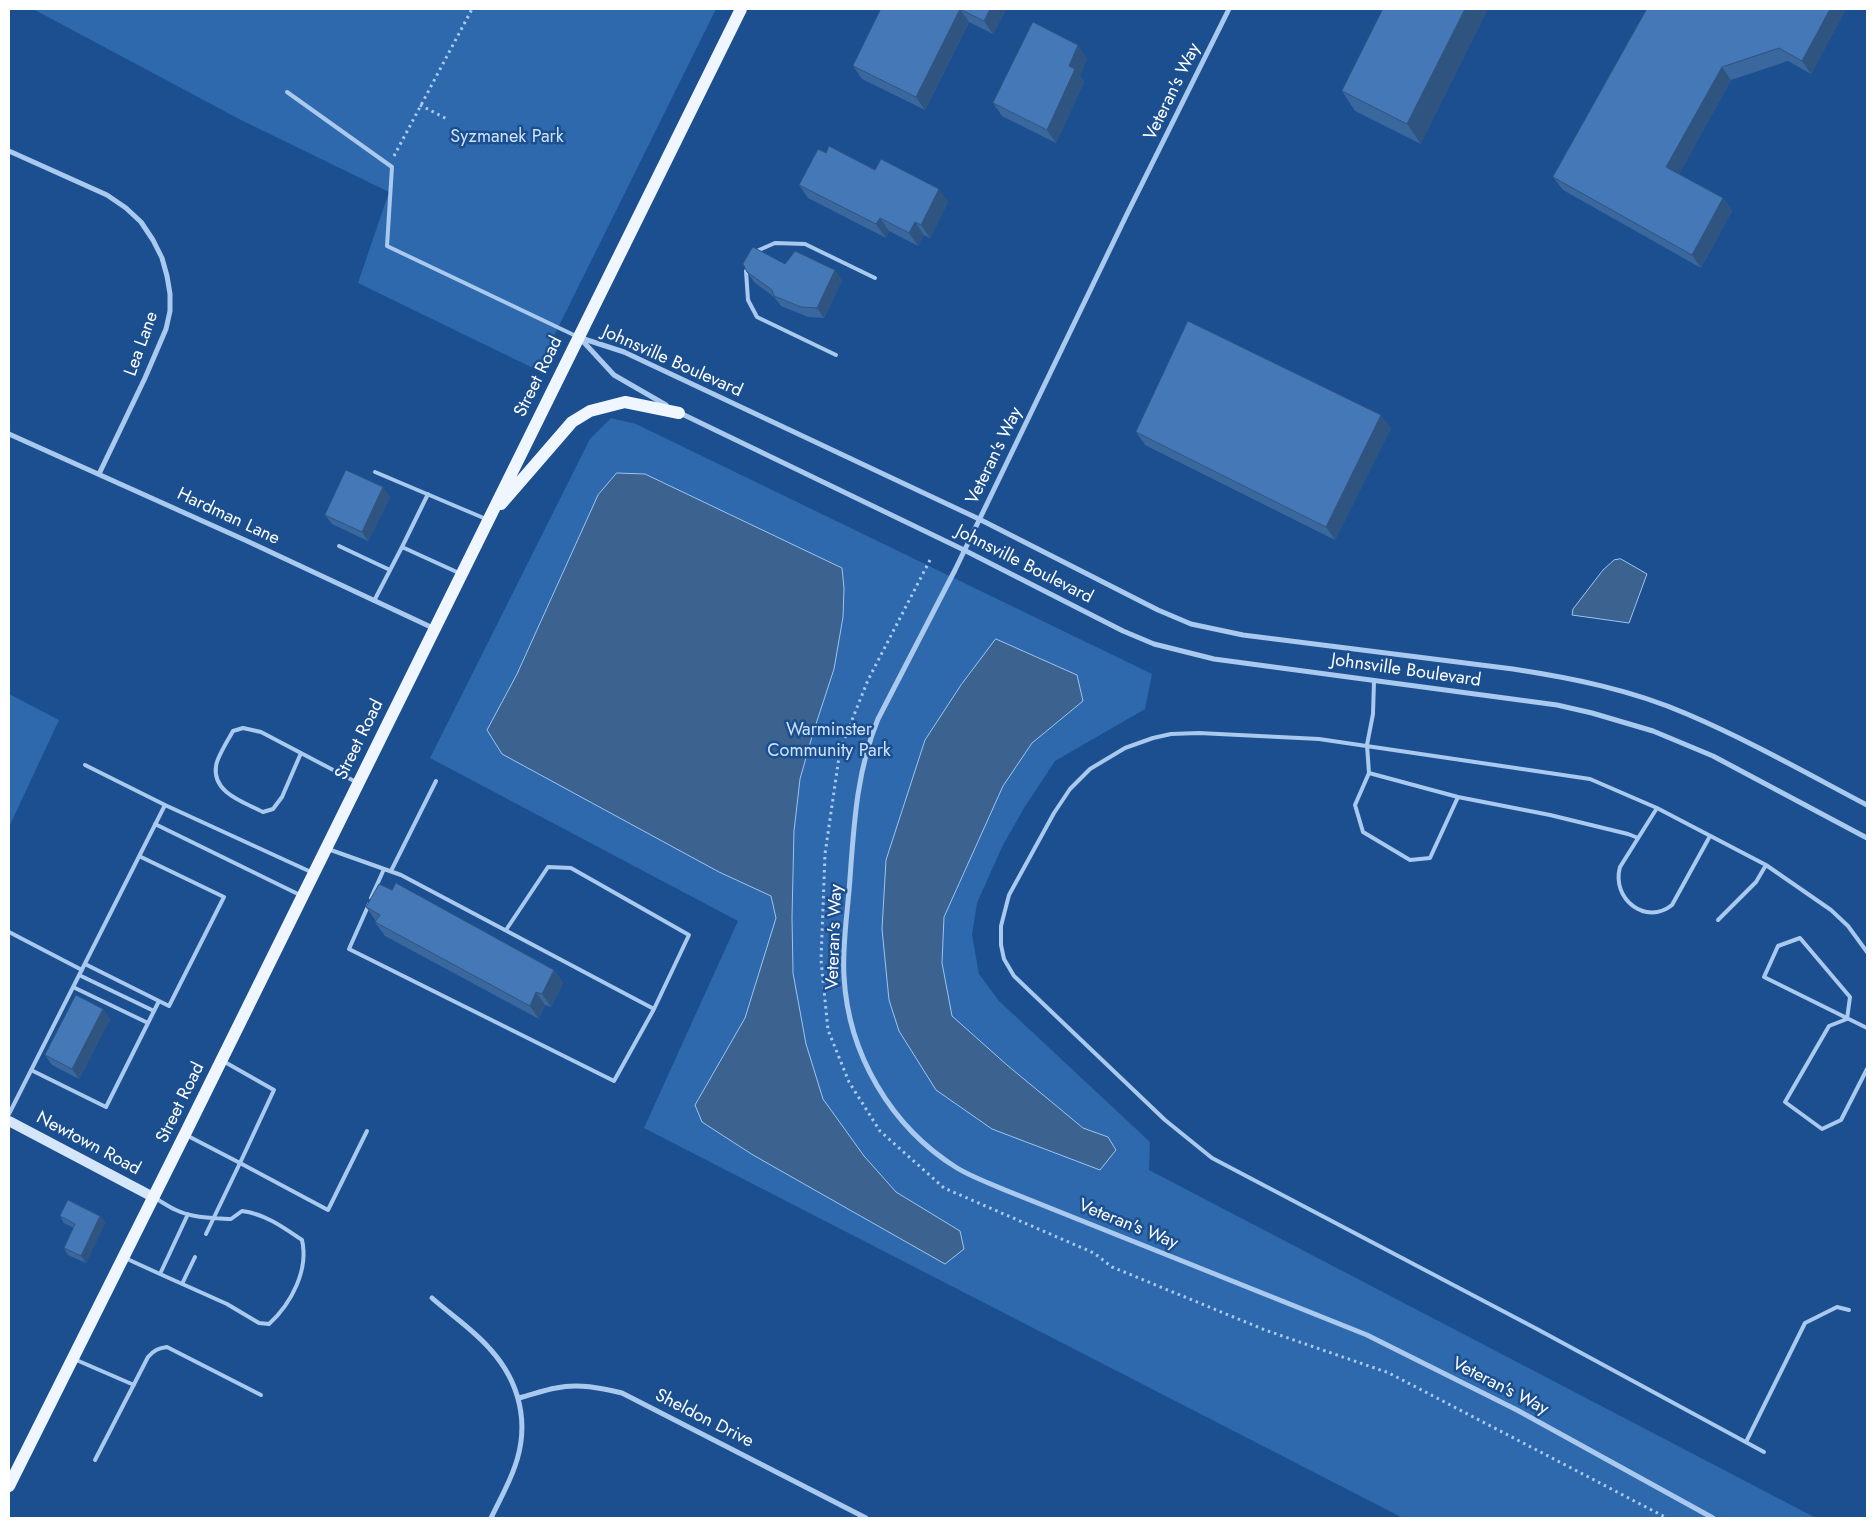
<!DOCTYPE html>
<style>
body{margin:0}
#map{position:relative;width:1876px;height:1527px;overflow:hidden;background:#1b4f8f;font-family:Jost,sans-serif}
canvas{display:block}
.frame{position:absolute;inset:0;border:10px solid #fff;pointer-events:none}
</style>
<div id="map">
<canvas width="1876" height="1527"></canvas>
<div class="frame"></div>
</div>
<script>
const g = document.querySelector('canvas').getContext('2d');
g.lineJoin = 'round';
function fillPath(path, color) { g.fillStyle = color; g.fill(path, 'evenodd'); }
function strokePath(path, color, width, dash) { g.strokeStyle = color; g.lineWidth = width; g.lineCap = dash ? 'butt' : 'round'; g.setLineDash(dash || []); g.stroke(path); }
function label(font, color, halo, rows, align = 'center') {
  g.font = font + ' Jost,sans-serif'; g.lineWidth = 5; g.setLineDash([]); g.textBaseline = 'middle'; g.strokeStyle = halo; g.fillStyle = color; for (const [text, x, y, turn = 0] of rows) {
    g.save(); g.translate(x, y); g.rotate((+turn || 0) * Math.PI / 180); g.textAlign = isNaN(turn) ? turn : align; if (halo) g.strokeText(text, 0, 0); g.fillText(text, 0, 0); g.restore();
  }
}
fillPath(new Path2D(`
 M33,9H716L537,370L358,283L389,192L241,120Z
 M611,418L636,424L1152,674L1145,709L1055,761L1024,808L1002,847L977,903L972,935L979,974L999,1001L1150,1142L1149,1170L1816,1518H1403L644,1128L738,921L430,758L590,439Z
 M9,694L59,720L9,827Z`), '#2e69ad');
const water = new Path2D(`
 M617,473L645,474L842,568L844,588L843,617L834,669L813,733L800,779L794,831L792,917L793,973L806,1044L823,1099L864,1156L896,1192L960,1231L964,1249L945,1264L753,1155L702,1122L695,1105L745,1018L776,918L771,896L719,872L502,754L487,730L517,674L598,495Z
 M1621,559L1647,574L1629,623L1572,615L1573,609L1603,570L1614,560Z
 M996,639L1077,675L1083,701L1032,743L1003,786L944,917L942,963L952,1016L1007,1065L1083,1128L1108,1137L1116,1150L1100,1170L992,1129L936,1090L899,1031L889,1000L882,929L886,860L925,740L961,685Z`);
fillPath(water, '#3c6290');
strokePath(water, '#9cc4f0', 1);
strokePath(new Path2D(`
 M420,105L447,119
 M394,156L472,9
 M930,560L868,680L840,750L825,854L821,960L828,1030L849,1082L880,1131L944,1188L1094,1253L1112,1267L1265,1330L1389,1373L1667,1518`), '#a9c9ee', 3, [2.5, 4]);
strokePath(new Path2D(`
 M287,92L392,167L387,246L576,336
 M756,254L759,250L775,243L805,244L875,278
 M749,266L746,271L748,300L757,317L836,355
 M375,472L486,519
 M428,494L402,547L459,573
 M339,546L390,570
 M374,601L402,547
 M301,753L282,797L273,809L263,812C244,802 212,793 216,766C217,757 228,740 233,731L243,728L261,732L356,782
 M85,765L165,805L311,872
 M1369,773L1458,797L1430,858L1410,860L1363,832L1355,805L1369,773L1367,745L1373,714L1374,681
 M1458,797L1550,815L1628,834L1638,838
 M1657,808L1620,867C1611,899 1646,926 1672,905L1710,836
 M155,824L302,896
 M328,849L401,875L654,1009L614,1081L349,949L369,904
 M391,871L436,781
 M371,898L384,869
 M1718,920L1756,882L1766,865
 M506,930L548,867L571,868L689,935L654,1009
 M9,932L82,970
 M85,964L169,1006L224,897L139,856
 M79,975L154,1011
 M73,987L148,1023
 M1847,1019L1850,997L1800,938L1778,946L1764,977L1867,1028
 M1847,1019L1829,1026L1785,1102L1822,1129L1841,1120L1867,1069
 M31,1070L106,1107L159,1001
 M9,1114L165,805
 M188,1136L240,1163L274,1090L223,1061
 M155,1198C162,1202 169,1207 176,1210C192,1218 213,1218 231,1219L242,1211C265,1214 283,1227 302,1240C309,1270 291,1304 269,1324L259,1323L227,1304L160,1274L188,1214
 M206,1234L240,1163L328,1210L367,1131
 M125,1258L160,1274
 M182,1284L195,1257
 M74,1359L134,1385
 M1746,1442L1805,1323L1837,1307L1849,1310
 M1764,1452L1537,1329L1212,1158L1165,1120L1014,976L1004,959L1001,945V926L1009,895L1054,813L1070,789L1090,769L1125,748L1153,738L1171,734L1199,733L1319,739L1590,779L1657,808L1766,865L1831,910L1848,926L1867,952
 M95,1460L148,1357C154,1350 159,1348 167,1347L261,1395`), '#a9c9ee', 4);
strokePath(new Path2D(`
 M1229,9L1127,214L955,570L878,719C857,770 854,823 850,878C848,910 842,944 844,976C848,1054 891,1127 957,1168C972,1177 989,1183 1005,1190L1367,1335L1517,1410L1713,1518
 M9,151L107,195L126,208L141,222L153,240L162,258L167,276L170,294V311L166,329L145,378L99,474
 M579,337L614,375L666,405
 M581,338L624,352L979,519L1158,610L1191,624L1243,635L1513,669C1572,678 1632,690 1687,714C1748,740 1808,774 1867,805
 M680,413L964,550L1123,631L1154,644L1214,659L1557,705L1592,713L1653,731L1713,756L1867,838
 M9,434L247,541L433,628
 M432,1298C451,1315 474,1330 490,1349C520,1382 530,1424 515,1466C509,1484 499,1501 491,1518
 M519,1398C531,1395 544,1390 556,1388C578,1383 601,1388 622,1393L866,1518`), '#a9c9ee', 5);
strokePath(new Path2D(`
 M9,1121L153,1197`), '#d6e6fa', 10);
strokePath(new Path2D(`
 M501,504L572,422L590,411L625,402L679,413
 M9,1486L185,1134L741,9`), '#f0f6ff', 12);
fillPath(new Path2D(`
 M881,9H1006L993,34L969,22L925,110L862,79L853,66Z
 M1383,9L1421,144L1355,111L1342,91Z
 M1647,9H1846L1811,74L1788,61L1731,80L1679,174L1723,198L1732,211L1701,268L1563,190L1553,177Z
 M1087,58L1080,76L1084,82L1056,143L1002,116L993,103Z
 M826,153L875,170L948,202L930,238L924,235L918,246L889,231L886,238L808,198L799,185Z
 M785,264L842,280L824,318L808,317L781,306L774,297L754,282L747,272Z
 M1391,428L1335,540L1145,445L1136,432Z
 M390,497L368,541L332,524L325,515Z
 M366,907L554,970L563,983L551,1007L545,1005L539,1019L385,936L375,922L376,921Z
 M103,1009L110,1019L79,1079L52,1065L45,1055Z
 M60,1216H100L105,1223L86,1263L68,1255L64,1248L74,1228L64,1223Z`), '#3a679d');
fillPath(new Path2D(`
 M960,9L969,22L925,110L916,97Z
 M990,9H1006L993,34L984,21Z
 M1465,9H1488L1421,144L1407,124Z
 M1830,9H1846L1811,74L1802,61Z
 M1078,45L1087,58L1080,76L1084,82L1056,143L1047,130L1069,66Z
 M1722,67L1731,80L1676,180L1666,167Z
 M939,189L948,202L930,238L921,225Z
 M1723,198L1732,211L1701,268L1692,255Z
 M880,218L889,231L886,238L876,224Z
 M915,222L924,235L918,246L909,233Z
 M835,270L842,280L824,318L817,308Z
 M1381,415L1391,428L1335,540L1326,527Z
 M383,487L390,497L368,541L362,532Z
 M554,970L563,983L551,1007L542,994Z
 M536,992L545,1005L539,1019L530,1006Z
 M103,1009L110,1019L79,1079L72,1069Z
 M100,1216L105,1223L86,1263L81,1256Z`), '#305480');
const building = new Path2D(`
 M881,9H990L984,21L960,9L916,97L853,66Z
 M1383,9H1465L1407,124L1342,91Z
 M1647,9H1830L1802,61L1779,48L1722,67L1666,167L1723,198L1692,255L1553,177Z
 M1033,22L1078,45L1069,66L1075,69L1047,130L993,103Z
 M829,146L875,170L881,159L939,189L921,225L915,222L909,233L880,218L876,224L799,185L818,149L826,153Z
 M753,247L785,264L795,251L835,270L817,308L801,307L774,296L772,290L747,272L743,264Z
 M1188,321L1381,415L1326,527L1136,432Z
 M346,470L383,487L362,532L325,515Z
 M396,883L554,970L542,994L536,992L530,1006L375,922L380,915L366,907L379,884L392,890Z
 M76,995L103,1009L72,1069L45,1055Z
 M68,1200L100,1216L81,1256L64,1248L75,1224L60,1216Z`);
fillPath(building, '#4478b7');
strokePath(building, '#305480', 1);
label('18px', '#fff', '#1b4f8f', [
 ["Veteran's Way",1173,92,-64],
 ["Lea Lane",142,344,-70],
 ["Johnsville Boulevard",672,362,24],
 ["Street Road",539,377,-64],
 ["Veteran's Way",995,456,-64],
 ["Hardman Lane",228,517,25],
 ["Johnsville Boulevard",1024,565,27],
 ["Johnsville Boulevard",1406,671,8],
 ["Street Road",360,740,-64],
 ["Veteran's Way",835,937,-88],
 ["Street Road",181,1103,-64],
 ["Newtown Road",88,1144,28],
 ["Veteran's Way",1128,1225,22],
 ["Veteran's Way",1500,1387,27],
 ["Sheldon Drive",704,1419,27]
]);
label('18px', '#cfe3fa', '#1b4f8f', [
 ["Syzmanek Park",507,138],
 ["Warminster",829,731],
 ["Community Park",829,752]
]);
</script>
